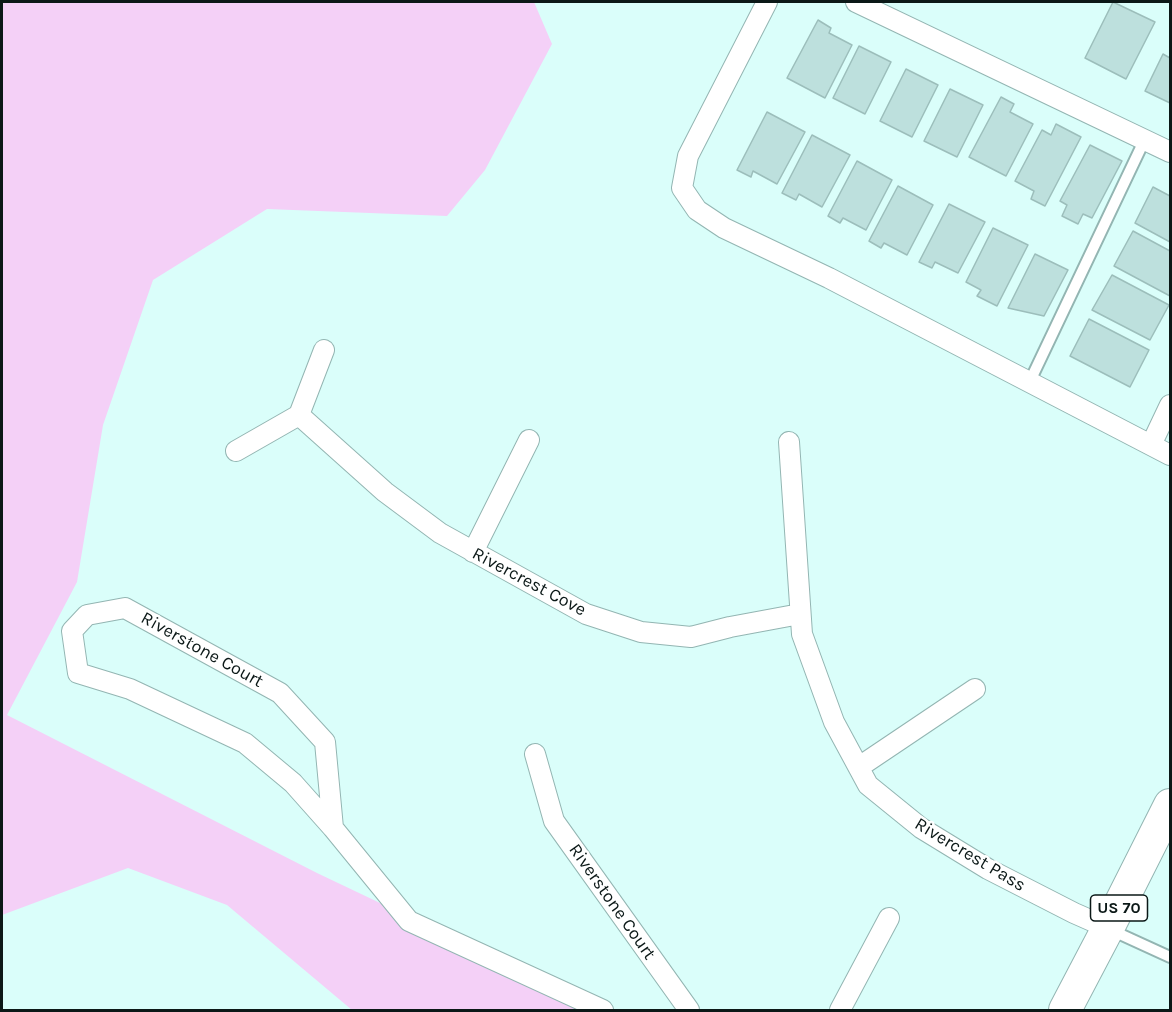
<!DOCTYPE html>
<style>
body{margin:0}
#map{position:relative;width:1172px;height:1012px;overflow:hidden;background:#dafefa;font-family:Karla,sans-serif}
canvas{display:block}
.frame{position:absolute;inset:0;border:3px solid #0b1817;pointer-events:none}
</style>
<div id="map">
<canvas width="1172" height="1012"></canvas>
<div class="frame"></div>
</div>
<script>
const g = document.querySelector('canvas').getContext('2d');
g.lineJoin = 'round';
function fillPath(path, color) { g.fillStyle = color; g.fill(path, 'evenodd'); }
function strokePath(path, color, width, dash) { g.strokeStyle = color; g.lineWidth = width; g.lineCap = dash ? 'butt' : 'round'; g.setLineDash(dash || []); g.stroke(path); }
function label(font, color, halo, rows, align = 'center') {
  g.font = font + ' Karla,sans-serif'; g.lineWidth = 5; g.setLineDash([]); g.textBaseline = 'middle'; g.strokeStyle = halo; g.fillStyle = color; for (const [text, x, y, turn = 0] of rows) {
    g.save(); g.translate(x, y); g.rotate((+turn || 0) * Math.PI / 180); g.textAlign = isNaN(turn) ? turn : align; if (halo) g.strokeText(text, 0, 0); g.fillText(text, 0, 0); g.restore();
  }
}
fillPath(new Path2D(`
 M2,2H534L552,44L485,170L447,216L267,209L153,280L103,425L77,582L7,715L317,873L605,1010H352L227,905L128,868L2,915Z`), '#f4d0f7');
const building = new Path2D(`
 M1113,2L1155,22L1126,79L1085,58Z
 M818,20L831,28L829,33L852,45L825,98L787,78Z
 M859,46L891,62L865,114L833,98Z
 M1163,54L1170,58V103L1145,91Z
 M906,69L938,85L912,137L880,121Z
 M950,89L983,105L957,157L924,141Z
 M1001,97L1014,104L1010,112L1033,124L1006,176L969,157Z
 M767,112L805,132L777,184L753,171L751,177L737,170Z
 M1056,124L1081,137L1045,206L1031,199L1034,191L1015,181L1042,130L1051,135Z
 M812,135L850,155L822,207L799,194L796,200L782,193Z
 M1090,145L1122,161L1092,218L1083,214L1078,224L1062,216L1067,205L1060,201Z
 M857,161L892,180L866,230L843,218L840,223L828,216Z
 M898,186L933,205L907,255L884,243L881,248L869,241Z
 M1153,187L1170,196V242L1135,223Z
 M949,204L985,222L958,273L935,262L932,268L919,262Z
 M993,228L1028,245L997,306L977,296L981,290L966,282Z
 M1133,231L1170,251V296L1114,266Z
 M1035,254L1068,270L1044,316L1008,308Z
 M1112,275L1169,305L1150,340L1092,310Z
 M1089,319L1149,350L1130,387L1070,356Z`);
fillPath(building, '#bde0dd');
strokePath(building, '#9cbebb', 1.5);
const lane = new Path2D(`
 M1030,381L1145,139
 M1111,930L1170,957`);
const street = new Path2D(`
 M767,2L688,156L682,188L697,210L724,228L829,278L1170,455
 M856,2L1170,152
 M299,415L385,492L440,533L586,614L641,632L691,637L730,627L800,614
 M789,442L802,634L834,722L868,785L921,828L988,869L1074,913L1108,928
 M1151,445L1170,405
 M236,451L299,415L324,350
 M473,552L529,440
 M535,754L554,821L689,1010
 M859,767L975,689
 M333,828L325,742L280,693L125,608L87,615L72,631L78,673L130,689L245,743L293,783L333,828L409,921L603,1010
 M840,1010L889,918`);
const primary = new Path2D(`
 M1065,1010L1108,928L1170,805`);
strokePath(lane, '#93b5b2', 14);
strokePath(street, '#93b5b2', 22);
strokePath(primary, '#93b5b2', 34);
strokePath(lane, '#fff', 10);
strokePath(street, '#fff', 20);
strokePath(primary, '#fff', 32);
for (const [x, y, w] of [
 [1119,908,57]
]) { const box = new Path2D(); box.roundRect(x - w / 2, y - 13, w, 26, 4.5); g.fillStyle = '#fff'; g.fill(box); strokePath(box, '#0b1817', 1.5); }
label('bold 16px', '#0b1817', null, [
 ["US 70",1119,908]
]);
label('18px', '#0b1817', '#fff', [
 ["Rivercrest Cove",529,582,28],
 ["Riverstone Court",202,650,29],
 ["Rivercrest Pass",970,855,31],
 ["Riverstone Court",612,902,55]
]);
</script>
